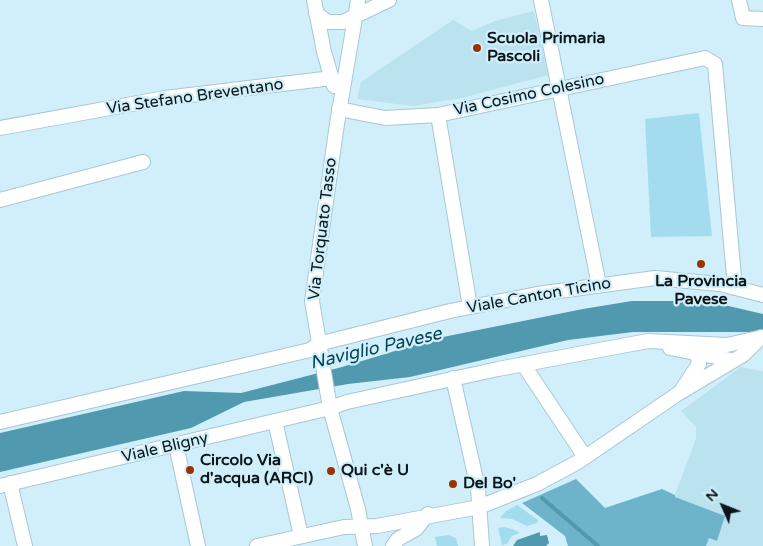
<!DOCTYPE html>
<meta charset="utf-8">
<style>
body{margin:0}
#map{position:relative;width:763px;height:546px;overflow:hidden;background:#d0effa;font-family:"Varela Round",sans-serif}
canvas{display:block}
.north{position:absolute;left:698px;top:481px;width:50px;height:50px;-webkit-text-stroke:4px #d0effa;paint-order:stroke;rotate:314deg;font-size:14px;font-weight:700;line-height:20px;text-align:center;color:#091518}
.north::after{content:'';display:block;margin:auto;width:18px;height:22px;background:#091518;clip-path:polygon(50% 0,100% 100%,50% 72%,0 100%)}
</style>
<div id="map">
<canvas width="763" height="546"></canvas>
<div class="north">N</div>
</div>
<script>
const g = document.querySelector('canvas').getContext('2d');
g.lineJoin = 'round';
function fillPath(path, color) { g.fillStyle = color; g.fill(path, 'evenodd'); }
function strokePath(path, color, width, dash) { g.strokeStyle = color; g.lineWidth = width; g.lineCap = dash ? 'butt' : 'round'; g.setLineDash(dash || []); g.stroke(path); }
function label(font, color, halo, rows, align = 'center') {
  g.font = font + ' "Varela Round",sans-serif'; g.lineWidth = 4.5; g.setLineDash([]); g.textBaseline = 'middle'; g.strokeStyle = halo; g.fillStyle = color; for (const [text, x, y, turn = 0] of rows) {
    g.save(); g.translate(x, y); g.rotate((+turn || 0) * Math.PI / 180); g.textAlign = isNaN(turn) ? turn : align; if (halo) g.strokeText(text, 0, 0); g.fillText(text, 0, 0); g.restore();
  }
}
fillPath(new Path2D(`
 M534,11L548,75L462,98L413,106L357,99L361,82L453,20L472,31L495,21Z
 M741,367L763,371V546H706L709,538L717,540L701,508L674,497L696,439V427L681,411Z`), '#bae2ef');
fillPath(new Path2D(`
 M699,113L712,236L651,237L645,119Z
 M517,505L538,520L537,523L527,526L512,519L500,518L506,511Z
 M503,527L513,529L520,533L512,536L507,544L502,545L498,528Z
 M448,535L456,538L458,546H437L435,537Z`), '#a3dcef');
fillPath(new Path2D(`
 M576,479L605,508L662,489L675,495V497L725,516L717,541L709,538L706,546H568L565,536L522,503Z`), '#6db4cb');
fillPath(new Path2D(`
 M632,301H707L763,314V332H633L568,340L410,377L348,384L244,402L191,428L0,472V433L184,391L241,393L342,367L438,338L583,309Z
 M540,532V536L547,535L549,543L546,546H513L517,540Z`), '#5199af');
strokePath(new Path2D(`
 M542,498L598,546`), '#5199af', 4);
const minor = new Path2D(`
 M314,0L324,52L334,86
 M358,0L337,124L312,301L330,408L358,509L365,546
 M541,0L599,285
 M739,0L743,18L763,19
 M316,13L327,22H343L389,0
 M339,109L385,118L438,115L705,58L715,64L735,288
 M438,115L470,307
 M0,128L165,98L332,78
 M0,200L143,162
 M670,348L731,360
 M523,364L585,457
 M453,378L478,488L482,546
 M683,388L699,364L697,354
 M275,421L301,536
 M0,422L310,350L318,344L450,311L537,294L655,278L720,284L763,295
 M176,445L198,546
 M10,483L25,546
 M0,486L330,408L347,402L498,369L648,341L727,345L758,338
 M257,546L344,527L377,526L479,507L537,484L578,462L679,393L743,355L761,337
 M393,546L398,539L416,529L428,514`);
strokePath(minor, '#a9c7d2', 16);
strokePath(minor, '#fff', 14);
for (const [x, y, r, color] of [
 [477,48,5,"#993402"],
 [701,264,5,"#993402"],
 [190,470,5,"#993402"],
 [331,471,5,"#993402"],
 [453,484,5,"#993402"]
]) { const dot = new Path2D(); dot.arc(x, y, r, 0, 2 * Math.PI); g.fillStyle = color; g.fill(dot); strokePath(dot, '#d0effa', 2); }
label('bold 16px', '#091518', '#d0effa', [
 ["Scuola Primaria",487,39],
 ["Pascoli",487,57],
 ["La Provincia",701,282,"center"],
 ["Pavese",701,300,"center"],
 ["Circolo Via",200,461],
 ["d'acqua (ARCI)",200,479],
 ["Qui c'è U",341,471],
 ["Del Bo'",463,484]
], 'left');
label('16px', '#091518', '#d0effa', [
 ["Via Cosimo Colesino",529,95,-12],
 ["Via Stefano Breventano",195,97,-8],
 ["Via Torquato Tasso",323,229,-83],
 ["Viale Canton Ticino",539,296,-10],
 ["Viale Bligny",165,448,-13]
]);
label('italic 18px', '#024556', '#d0effa', [
 ["Naviglio Pavese",376,349,-13]
]);
</script>
